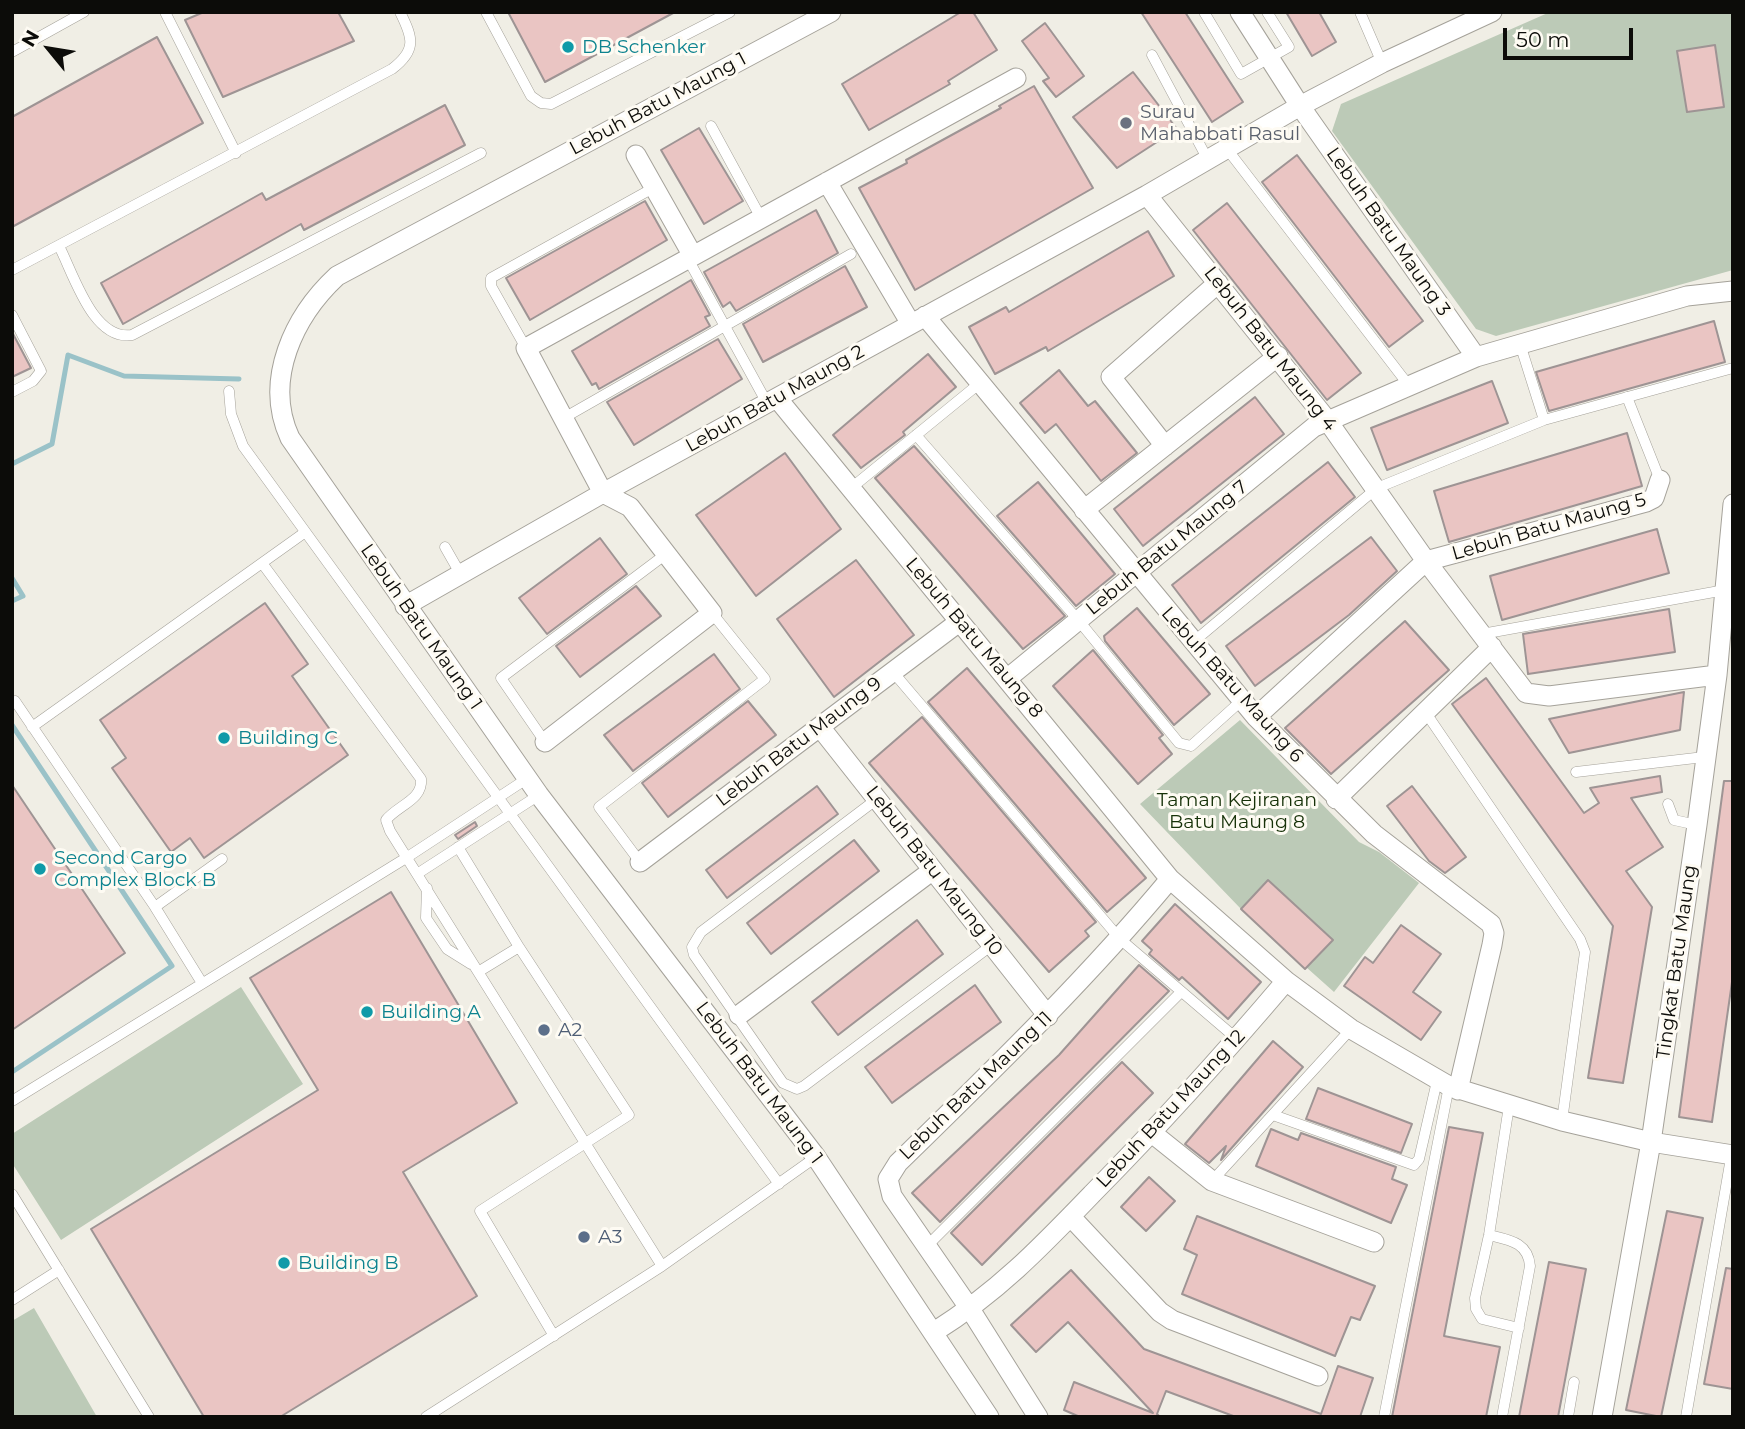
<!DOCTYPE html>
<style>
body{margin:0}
#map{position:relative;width:1745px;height:1429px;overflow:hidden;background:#f0eee5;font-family:Montserrat,sans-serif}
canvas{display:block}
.frame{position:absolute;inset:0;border:14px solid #0c0c09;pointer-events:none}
.north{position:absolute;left:14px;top:14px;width:70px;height:70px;-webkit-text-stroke:5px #fefbf3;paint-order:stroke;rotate:300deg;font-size:19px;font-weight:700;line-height:28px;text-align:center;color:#0c0c09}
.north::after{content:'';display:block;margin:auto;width:24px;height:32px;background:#0c0c09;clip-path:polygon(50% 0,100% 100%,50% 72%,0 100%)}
.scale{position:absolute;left:1503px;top:28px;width:130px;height:32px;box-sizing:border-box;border:4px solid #0c0c09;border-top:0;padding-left:9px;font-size:21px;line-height:24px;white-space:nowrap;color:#0c0c09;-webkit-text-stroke:5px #fefbf3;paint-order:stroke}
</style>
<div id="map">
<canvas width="1745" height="1429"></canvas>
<div class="frame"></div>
<div class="north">N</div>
<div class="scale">50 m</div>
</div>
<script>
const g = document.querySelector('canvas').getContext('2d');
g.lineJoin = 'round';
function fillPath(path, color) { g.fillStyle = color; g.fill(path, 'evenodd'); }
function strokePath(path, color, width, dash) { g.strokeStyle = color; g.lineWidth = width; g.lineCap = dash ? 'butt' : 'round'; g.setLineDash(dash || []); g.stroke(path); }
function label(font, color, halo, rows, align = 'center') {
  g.font = font + ' Montserrat,sans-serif'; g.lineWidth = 6; g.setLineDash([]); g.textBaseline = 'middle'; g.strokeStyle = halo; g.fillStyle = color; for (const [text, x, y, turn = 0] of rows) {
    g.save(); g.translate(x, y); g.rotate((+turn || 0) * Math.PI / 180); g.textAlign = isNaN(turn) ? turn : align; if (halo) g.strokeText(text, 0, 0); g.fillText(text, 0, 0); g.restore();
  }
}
fillPath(new Path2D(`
 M1550,12H1733V270L1496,336L1476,329L1332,131L1341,104Z
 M1240,720L1359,842L1379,852L1419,883L1334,992L1241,909L1140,804Z
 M241,987L303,1084L61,1240L12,1163V1134Z
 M34,1308L97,1417H12V1321Z`), '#bccab7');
strokePath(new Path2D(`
 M12,464L52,444L68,355L124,376L239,379
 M12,578L23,596L12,601
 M12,725L172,966L12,1072`), '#9ac2c8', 5);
const building = new Path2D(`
 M204,12H338L354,41L223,97L185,20Z
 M508,12H675L545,82Z
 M961,12H973L997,50L948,81L950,84L869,130L842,84Z
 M1141,12H1185L1243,102L1212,122Z
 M1286,12H1319L1336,42L1312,56Z
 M1045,23L1084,76L1056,97L1043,81L1049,78L1022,41Z
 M157,37L203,123L12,227V117Z
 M1715,45L1724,107L1687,112L1677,51Z
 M1133,72L1177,129L1117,168L1073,117Z
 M1034,86L1093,188L915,290L859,188L907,163L906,160L1001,108L999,106Z
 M445,105L465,145L304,230L301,224L123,324L101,283L262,193L266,200Z
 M699,128L743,201L704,224L661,150Z
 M1297,155L1423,321L1389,347L1262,182Z
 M645,201L667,240L530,320L506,278Z
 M1227,203L1361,373L1327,400L1193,230Z
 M816,210L838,253L736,311L730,302L723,307L704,272Z
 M1148,231L1174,276L1048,351L1046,347L995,374L969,327L1006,307L1009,312Z
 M845,266L867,307L763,362L743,324Z
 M691,280L710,315L705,317L710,326L599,389L596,383L592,385L572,351Z
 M1714,321L1725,362L1549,411L1536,372Z
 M12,332L31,368L12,377Z
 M718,339L742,379L634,445L607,402Z
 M928,354L956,387L903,432L905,435L861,468L833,435Z
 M1059,370L1088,406L1095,401L1137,453L1101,481L1056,424L1045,433L1020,403Z
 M1492,381L1508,423L1387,470L1371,428Z
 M1255,397L1284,434L1143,546L1114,509Z
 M1627,433L1642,486L1449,542L1434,491Z
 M914,446L1065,616L1023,649L875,478Z
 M785,453L841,529L756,596L696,515Z
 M1328,462L1355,497L1201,623L1172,585Z
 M1038,482L1115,574L1076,606L997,516Z
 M1657,529L1669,573L1502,620L1490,576Z
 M1371,537L1397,571L1349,615L1255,686L1226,646Z
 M600,538L627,574L547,634L519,598Z
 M856,560L914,635L834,697L777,619Z
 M636,586L661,616L580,677L556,646Z
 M265,603L308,664L292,676L348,755L204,858L190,838L171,852L112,768L126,758L100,720Z
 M1137,608L1210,694L1174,725L1105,641L1104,636Z
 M1669,609L1675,652L1528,674L1523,634Z
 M1405,621L1449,670L1331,774L1285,728Z
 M1093,650L1163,735L1159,738L1172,754L1138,784L1053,686Z
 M714,654L740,689L633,771L604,735Z
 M967,668L1146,878L1107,912L928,702Z
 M1486,678L1584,813L1599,803L1590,788L1660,776L1662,792L1631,798L1663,847L1626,871L1652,907L1623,1083L1588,1078L1613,926L1452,704Z
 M1684,692L1680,730L1569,753L1549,719Z
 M748,701L776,735L668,817L642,783Z
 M922,717L1096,922L1085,931L1089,936L1049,972L869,763Z
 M1724,781H1733V975L1712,1122L1679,1117Z
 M12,785L125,953L12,1030Z
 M817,786L838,814L727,898L706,870Z
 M1412,786L1466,857L1445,873L1429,861L1387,806Z
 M475,822L477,826L458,839L455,835Z
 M854,840L879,871L771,954L747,923Z
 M1268,880L1333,940L1305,969L1241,909Z
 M391,892L517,1103L403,1172L477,1296L280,1417H204L91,1229L318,1090L250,978Z
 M1175,904L1261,982L1228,1019L1182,977L1179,980L1149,954L1152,950L1142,941Z
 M917,920L943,954L838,1035L812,1002Z
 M1401,925L1441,954L1413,992L1441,1012L1421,1040L1344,986L1365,957L1373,963Z
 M1139,965L1169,991L940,1222L912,1193L1059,1055Z
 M975,985L1001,1022L892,1103L865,1067Z
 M1273,1041L1303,1067L1221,1160L1226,1146L1209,1163L1185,1144Z
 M1122,1062L1153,1093L982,1265L951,1233Z
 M1318,1088L1412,1124L1401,1153L1306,1119Z
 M1449,1127L1483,1133L1444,1336L1500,1347L1486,1417H1392Z
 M1271,1129L1298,1140L1301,1133L1396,1167L1392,1179L1407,1185L1391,1223L1256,1166Z
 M1149,1177L1175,1201L1146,1231L1121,1207Z
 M1667,1211L1703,1218L1661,1417L1626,1410Z
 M1197,1216L1375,1286L1360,1320L1351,1317L1335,1356L1182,1294L1197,1255L1184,1249Z
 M1549,1262L1586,1269L1558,1417H1519Z
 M1726,1268L1733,1269V1389L1704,1384Z
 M1071,1270L1144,1349L1321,1414L1338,1366L1373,1378L1360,1417H1236L1166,1391L1157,1414L1160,1417H1080L1064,1410L1074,1382L1153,1413L1068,1322L1036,1352L1011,1325Z`);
fillPath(building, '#eac5c3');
strokePath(building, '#9e9494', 2);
const service = new Path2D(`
 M165,12L236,153
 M486,12L531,96L541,103L551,104L730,12
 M1204,12L1241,74L1289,47L1267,12
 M1360,12L1382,63
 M12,52L84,12
 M1152,55L1208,160
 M711,126L761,218
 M1227,149L1410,387
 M59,246C74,275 93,341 132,335L481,153
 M688,259L767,403
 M12,270L392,69C417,50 413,38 400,12
 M12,315L41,371L33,381L12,392
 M1520,344L1544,420
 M526,348L491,286V278L655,187
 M229,391L231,414L243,446L779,1184
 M1627,397L1660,480
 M562,419L851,254
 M916,435L1079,621L1179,743L1191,746L1241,701
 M850,489L980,383
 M445,547L461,575
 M262,563L421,779C423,800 398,805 386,820L390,831L662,1266
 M1482,634L1725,590
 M1192,643L1377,488L1544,420L1733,368
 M893,672L1120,939L1237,1039
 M15,701L155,907L202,983
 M1426,713L1580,939L1585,952L1562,1121
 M32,727L304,533
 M545,742L501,678L666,554
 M1576,772L1704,757
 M877,799L701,932L692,947L694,955L783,1083L797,1089L804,1086L992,945
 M1668,804L1674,820L1697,825
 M458,847L519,947L629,1115L480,1211L554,1336
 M640,862L599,807L765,679L712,613
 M417,874L539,795
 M427,888L426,918L447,949L471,964
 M155,907L222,859
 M478,972L519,947
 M12,1101L406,858L528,778
 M1509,1106L1489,1235L1475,1298L1476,1309L1482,1319L1519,1328
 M1273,1115L1414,1165L1419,1159L1437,1081
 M1212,1181L1351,1029
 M12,1194L149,1417
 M1489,1235C1509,1240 1528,1242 1530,1266L1502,1417
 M926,1247L1181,992
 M12,1300L59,1270
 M426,1417L662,1266L816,1157
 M1384,1417L1449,1086
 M1568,1417L1574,1382
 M1686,1417L1732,1152`);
const minor = new Path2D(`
 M831,12L337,276C294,316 263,380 290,438L539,795L816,1157L989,1417
 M1240,12L1300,106L1476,357
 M636,155L693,256
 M827,182L911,324
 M1147,195L1327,420L1426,561L1526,693L1549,696L1717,675
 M925,316L1256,717L1374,834L1491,924L1494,933L1492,945L1458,1090
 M777,398L1170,879L1286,981C1224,1054 1160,1125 1093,1193C1041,1247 998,1292 934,1332
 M1165,446L1111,377L1218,283
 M603,493L526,348L1016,78
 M1084,510L1278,356
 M405,606L603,493L1147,195L1300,106L1382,63L1492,12
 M1008,678L1314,427L1476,357L1687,296L1733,291
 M1256,717L1426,561L1646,502L1654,498L1660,480
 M820,727L1048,1016
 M545,742L712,613L630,507L603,493
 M1336,799L1492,647
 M640,862L959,622
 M1286,981L1351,1029L1449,1086L1562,1121L1651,1142L1733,1155
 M739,1015L933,870
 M1152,1133L1212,1181L1374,1242
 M1071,1217L1160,1312L1172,1320L1318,1376
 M1038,1417L970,1309L892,1196L888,1179L898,1163C992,1071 1086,980 1170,879
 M1602,1417L1651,1142L1697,825L1717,675L1733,504`);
strokePath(service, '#a5a29a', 11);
strokePath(minor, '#a5a29a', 21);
strokePath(service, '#fff', 10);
strokePath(minor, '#fff', 19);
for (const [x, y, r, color] of [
 [568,47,7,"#0f9aa8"],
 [1126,123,7,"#6b7280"],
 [224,738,7,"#0f9aa8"],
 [40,869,7,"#0f9aa8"],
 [367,1012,7,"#0f9aa8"],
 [544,1030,7,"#5c6f8a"],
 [584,1237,7,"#5c6f8a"],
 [284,1263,7,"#0f9aa8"]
]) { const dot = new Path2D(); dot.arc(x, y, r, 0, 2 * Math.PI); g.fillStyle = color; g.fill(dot); strokePath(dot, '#fefbf3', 2.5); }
label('19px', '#0d838f', '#fefbf3', [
 ["DB Schenker",582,47],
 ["Building C",238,738],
 ["Second Cargo",54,858],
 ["Complex Block B",54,880],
 ["Building A",381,1012],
 ["Building B",298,1263]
], 'left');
label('19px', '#0c0c09', '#fefbf3', [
 ["Lebuh Batu Maung 1",658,104,-28],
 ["Lebuh Batu Maung 3",1388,232,55],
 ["Lebuh Batu Maung 4",1270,349,52],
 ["Lebuh Batu Maung 2",775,399,-29],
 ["Lebuh Batu Maung 5",1549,527,-16],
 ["Lebuh Batu Maung 7",1167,548,-39],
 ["Lebuh Batu Maung 1",421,627,55],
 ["Lebuh Batu Maung 8",974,638,50],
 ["Lebuh Batu Maung 6",1232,685,48],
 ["Lebuh Batu Maung 9",799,742,-37],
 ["Lebuh Batu Maung 10",934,871,52],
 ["Tingkat Batu Maung",1677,962,-82],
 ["Lebuh Batu Maung 1",759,1083,53],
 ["Lebuh Batu Maung 11",976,1086,-44],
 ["Lebuh Batu Maung 12",1171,1109,-47]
]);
label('19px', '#5b616d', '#fefbf3', [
 ["Surau",1140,112],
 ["Mahabbati Rasul",1140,134]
], 'left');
label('19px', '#163108', '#fefbf3', [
 ["Taman Kejiranan",1237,800],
 ["Batu Maung 8",1237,822]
]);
label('19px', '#4e5e75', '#fefbf3', [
 ["A2",558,1030],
 ["A3",598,1237]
], 'left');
</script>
